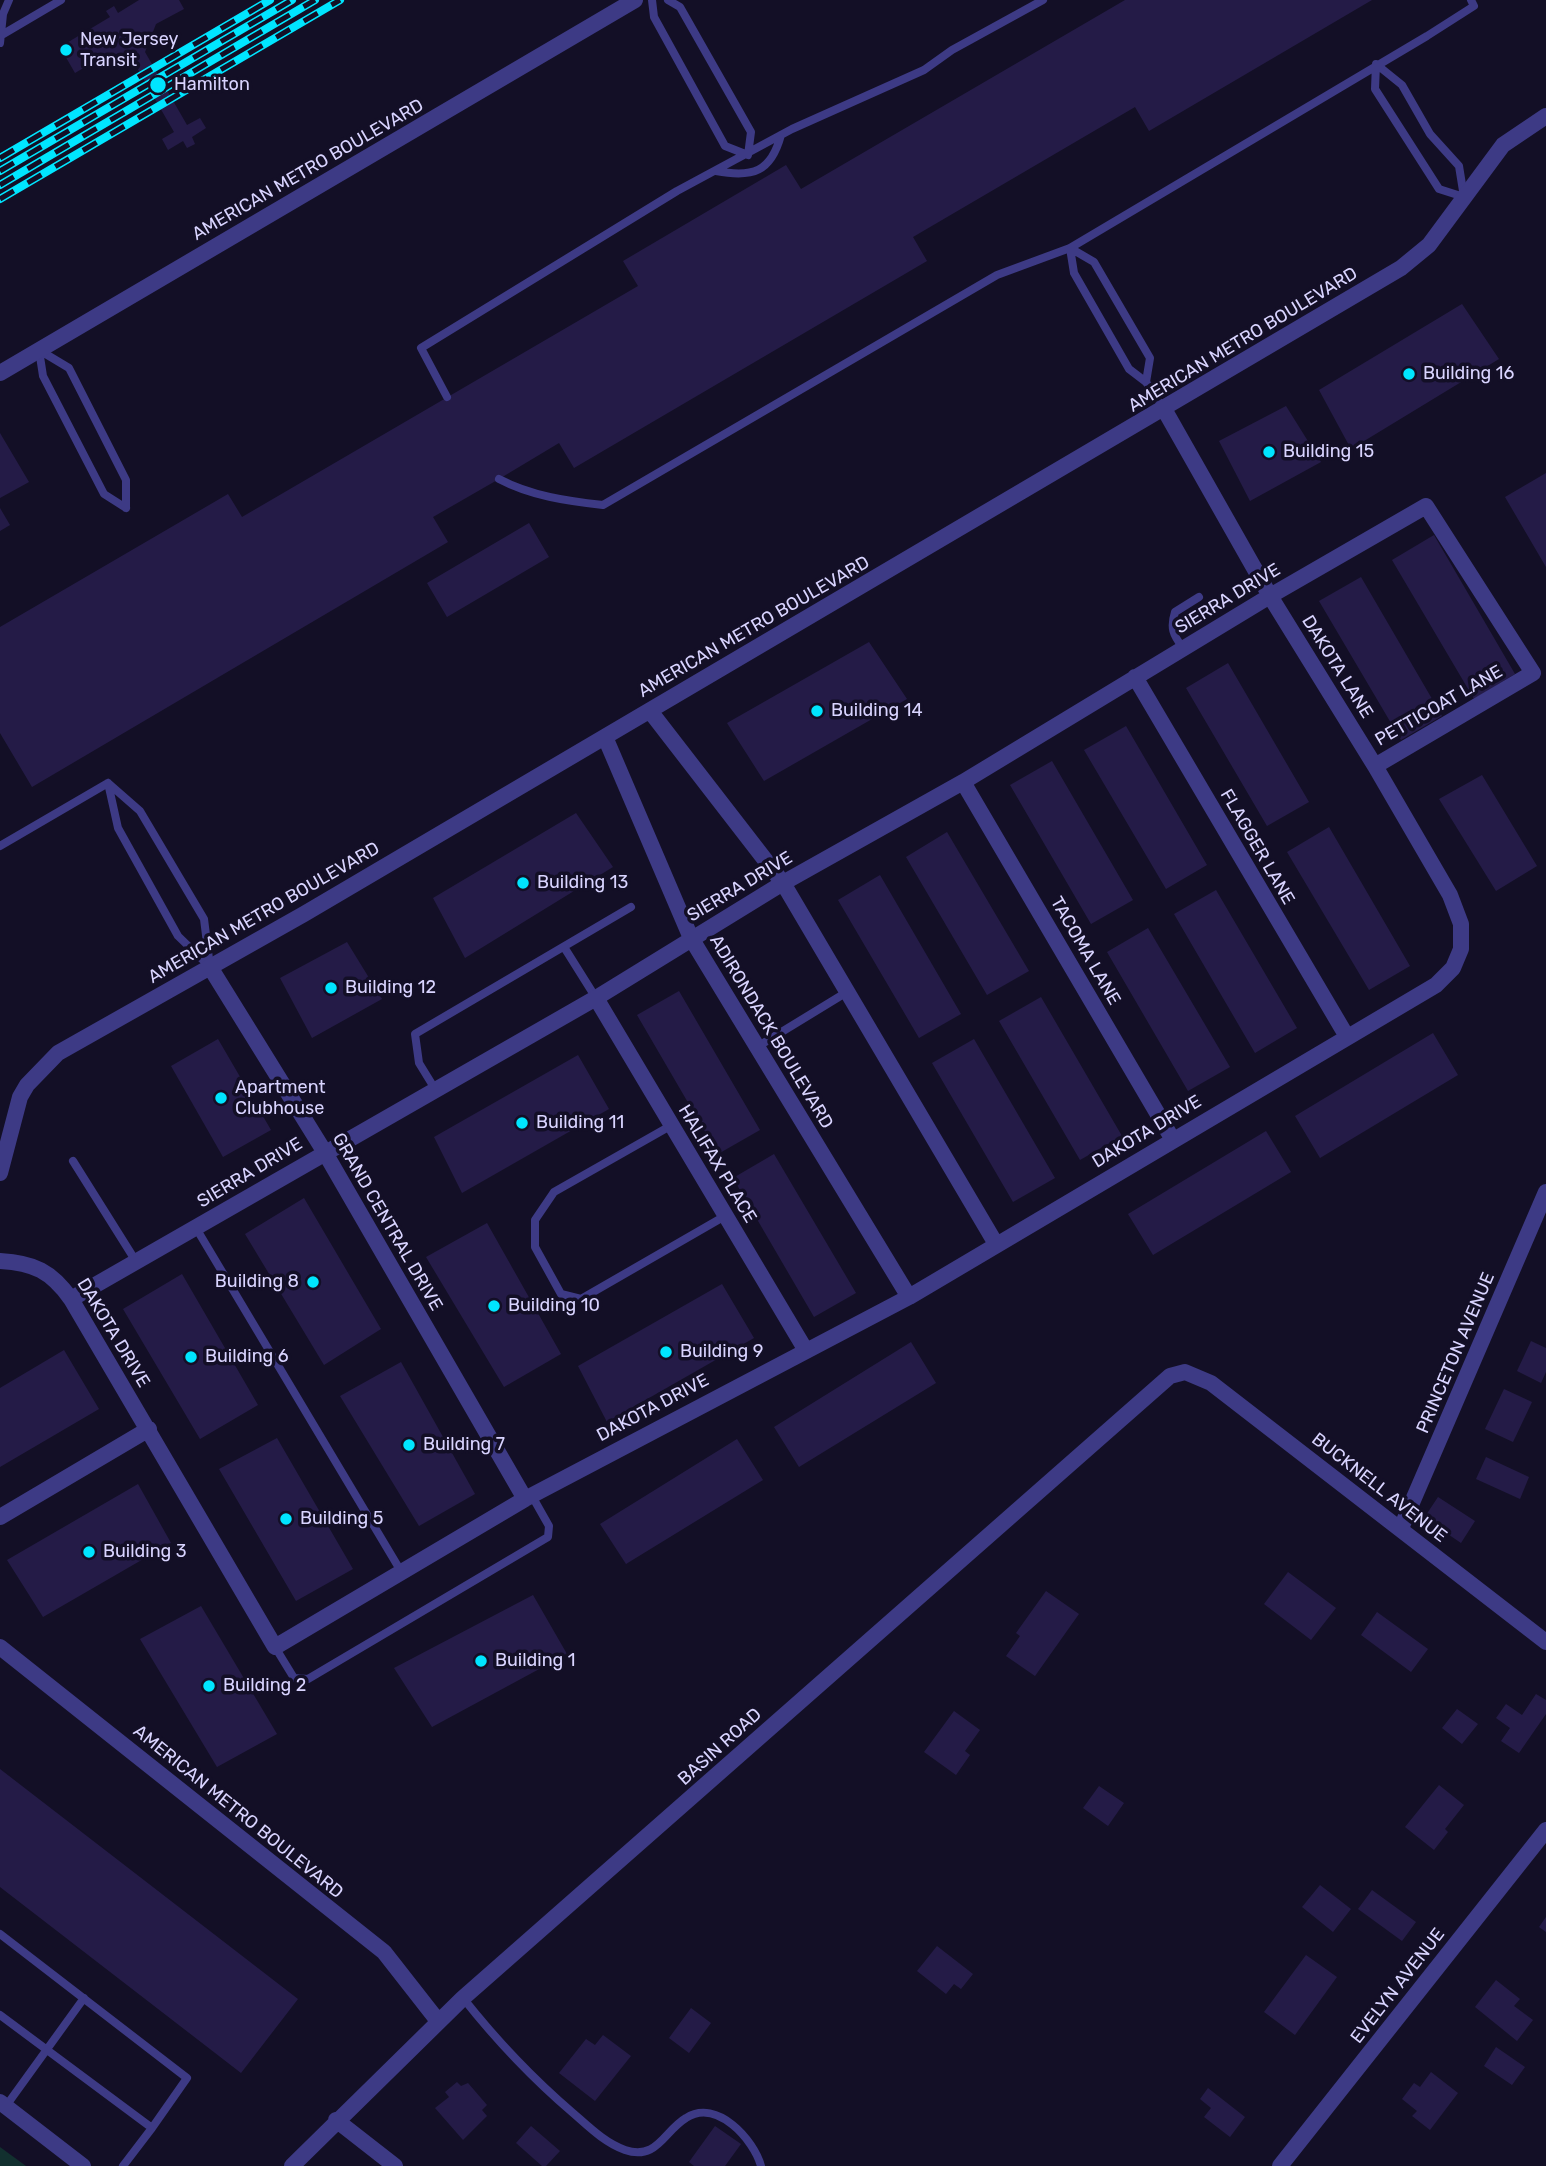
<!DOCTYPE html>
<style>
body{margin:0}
canvas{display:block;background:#130f26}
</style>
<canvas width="1546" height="2166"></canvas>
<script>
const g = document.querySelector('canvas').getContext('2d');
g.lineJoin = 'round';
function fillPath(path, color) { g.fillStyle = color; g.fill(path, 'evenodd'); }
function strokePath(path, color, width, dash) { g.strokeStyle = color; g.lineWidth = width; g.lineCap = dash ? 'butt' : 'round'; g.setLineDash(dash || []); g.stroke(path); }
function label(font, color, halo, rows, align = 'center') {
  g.font = font + ' Rubik,sans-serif'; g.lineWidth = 7; g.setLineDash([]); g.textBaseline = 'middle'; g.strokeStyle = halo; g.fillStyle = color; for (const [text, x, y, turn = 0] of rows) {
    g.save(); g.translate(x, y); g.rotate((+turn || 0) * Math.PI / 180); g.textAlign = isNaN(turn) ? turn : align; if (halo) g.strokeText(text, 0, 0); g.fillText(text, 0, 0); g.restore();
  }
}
fillPath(new Path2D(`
 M0,2147L26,2166H0Z`), '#12302f');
fillPath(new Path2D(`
 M139,0H179L184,9L156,24L145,52L187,125L200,118L206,128L192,137L195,144L187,148L183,141L168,150L162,139L174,132L132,59L102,57L75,73L60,47L110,17L106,11L114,6L118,13Z
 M1125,0H1372L1149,131L1135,107L913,237L927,261L574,468L559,443L499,479L433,517L448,542L32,787L0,733V627L228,494L242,517L638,286L623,261L786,165L801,189Z
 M1462,304L1499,359L1351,449L1319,390Z
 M1286,406L1321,462L1250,501L1219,441Z
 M0,433L29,482L0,498Z
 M1546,473V567L1505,497Z
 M0,508L10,525L0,531Z
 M529,523L549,557L447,617L427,583Z
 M1434,535L1515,674L1474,699L1392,560Z
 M1361,577L1442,716L1401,740L1319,601Z
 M869,642L907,699L764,781L727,723Z
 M1228,663L1309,802L1267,826L1186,688Z
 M1126,726L1207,865L1166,889L1084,750Z
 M1052,761L1133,900L1091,924L1010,785Z
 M1482,775L1537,866L1496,891L1439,799Z
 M576,813L613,867L465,958L433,898Z
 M1329,827L1410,966L1369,990L1287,852Z
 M947,832L1029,971L987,995L906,857Z
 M880,875L961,1014L919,1038L838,900Z
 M1216,890L1297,1028L1255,1053L1174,914Z
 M1148,928L1230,1067L1188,1091L1107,952Z
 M347,942L382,999L312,1038L280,978Z
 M679,991L760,1130L718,1154L637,1015Z
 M1041,997L1122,1136L1080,1160L999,1021Z
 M1433,1033L1458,1075L1320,1158L1295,1116Z
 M218,1039L271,1130L223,1157L171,1066Z
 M974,1039L1055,1178L1013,1202L932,1063Z
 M578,1055L609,1109L462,1193L434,1137Z
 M1266,1131L1291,1172L1153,1255L1128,1214Z
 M774,1154L856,1293L814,1317L733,1178Z
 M304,1198L381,1329L324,1365L245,1234Z
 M487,1223L561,1354L504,1387L426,1257Z
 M182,1274L258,1405L200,1439L123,1309Z
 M722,1284L754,1338L607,1422L578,1366Z
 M1531,1341L1546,1348V1372L1541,1383L1517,1371Z
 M911,1342L936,1383L799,1467L774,1427Z
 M64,1350L99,1409L0,1467V1388Z
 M401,1362L475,1494L419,1526L340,1396Z
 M1504,1389L1532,1402L1513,1442L1485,1429Z
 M277,1438L353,1569L296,1601L219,1469Z
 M737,1439L763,1480L626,1564L600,1524Z
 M1486,1457L1529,1477L1520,1499L1476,1479Z
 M138,1484L171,1543L43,1617L7,1560Z
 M1438,1497L1475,1521L1461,1543L1424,1518Z
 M1288,1572L1336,1608L1311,1640L1264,1604Z
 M1046,1591L1079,1614L1035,1676L1006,1656L1020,1636L1016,1633Z
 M533,1595L567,1654L432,1727L394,1668Z
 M201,1606L277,1734L217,1767L140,1639Z
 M1377,1612L1428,1649L1411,1672L1361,1635Z
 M1536,1694L1546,1700V1714L1519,1753L1501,1741L1510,1728L1496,1718L1506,1704L1522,1715Z
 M1457,1709L1478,1724L1462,1744L1442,1728Z
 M954,1711L980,1730L965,1751L970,1755L956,1775L924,1752Z
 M0,1769L298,1999L241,2073L0,1887Z
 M1439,1785L1464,1805L1445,1829L1448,1832L1434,1850L1405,1827Z
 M1099,1786L1124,1803L1108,1826L1083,1808Z
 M1320,1885L1351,1909L1333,1932L1302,1907Z
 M1372,1890L1416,1922L1402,1941L1358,1909Z
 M1546,1917V1932L1539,1927Z
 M937,1946L973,1974L961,1989L954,1984L946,1994L917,1971Z
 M1306,1955L1337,1977L1295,2035L1264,2012Z
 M1496,1980L1520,1999L1514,2006L1533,2020L1517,2041L1475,2007Z
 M691,2008L711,2023L689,2053L669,2038Z
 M603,2035L631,2056L595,2101L559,2073L586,2039L595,2045Z
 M1496,2047L1525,2067L1512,2085L1484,2066Z
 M1431,2072L1458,2093L1430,2130L1412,2116L1417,2111L1402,2099L1414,2083L1420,2087Z
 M457,2082L461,2086L468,2083L487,2105L482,2110L487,2116L463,2140L435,2108L449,2097L445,2092Z
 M1208,2088L1245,2117L1230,2137L1204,2117L1211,2108L1200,2099Z
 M531,2126L560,2151L546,2166H542L516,2143Z
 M715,2126L741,2144L725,2166H694L689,2162Z`), '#241b47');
strokePath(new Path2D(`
 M652,0L654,17L725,146L748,155
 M668,0L680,7L751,132L748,155
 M0,36L61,0
 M0,43L3,14L9,0
 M1376,64L1402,85L1430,134L1459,166L1464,197L1439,189L1375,89Z
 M716,171C753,178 771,172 781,135
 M1070,248L1074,273L1129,369L1146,382L1164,409
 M1070,248L1094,262L1150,358L1146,382
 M39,350L69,368L126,480V508
 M39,350L43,376L104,494L126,508
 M447,397L421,348L677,191L792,129L924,70L952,50L1043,0
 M499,479C531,496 567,501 603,505L997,275L1070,248L1427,36L1474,6L1471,0
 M1183,648C1173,635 1170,628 1175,612L1199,597
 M108,783L140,811L204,919L210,967
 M108,783L118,828L178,936L210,967
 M0,846L108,783
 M564,947L596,998
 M757,1047L847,992
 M435,1089L419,1063L415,1034L631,907
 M672,1125L554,1192L535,1220V1247L561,1294L581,1299L725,1216
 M73,1161L137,1263
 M196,1228L402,1573
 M275,1647L294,1678L308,1679L548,1537L549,1526L532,1496
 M0,1934L187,2078L152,2128L0,2015
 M463,1998C497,2041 532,2078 573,2113C589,2127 605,2143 625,2150C657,2161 664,2131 686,2118C717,2098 754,2140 761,2166
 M6,2106L84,1998
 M123,2166L152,2128`), '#3d3a85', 8);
strokePath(new Path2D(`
 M0,373L635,0
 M1135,677L1346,1035
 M650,711L783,883L996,1244
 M605,737L691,938L909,1297
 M963,782L1173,1140
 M210,967L324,1151L525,1499
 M596,998L805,1349
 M0,1173L20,1097L27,1085L58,1053L304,914L1401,268L1429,245L1503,145L1546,116
 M0,1261C34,1263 51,1271 71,1299L275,1647L525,1499L909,1297L1436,985L1453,968L1461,949V924L1450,895L1375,766L1270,596L1164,409
 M71,1299L596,998L783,883L963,782L1270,596L1426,506L1533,673L1375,766
 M0,1517L149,1429
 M1401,1528L1546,1192
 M0,1647L384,1952L438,2021
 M0,2102L83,2166
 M336,2120L395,2166
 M292,2166L463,1998L1170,1376L1185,1372L1211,1383L1546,1642
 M1280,2166L1546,1830`), '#3d3a85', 16);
const rail = new Path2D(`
 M0,158L270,0
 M0,171L292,0
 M0,185L315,0
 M0,199L340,0`);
strokePath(rail, '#00e5ff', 8);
strokePath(rail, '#130f26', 5, [16]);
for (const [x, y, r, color] of [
 [66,50,7,"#00e5ff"],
 [158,85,9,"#00e5ff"],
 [1409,374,7,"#00e5ff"],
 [1269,452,7,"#00e5ff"],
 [817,711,7,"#00e5ff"],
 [523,883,7,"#00e5ff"],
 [331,988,7,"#00e5ff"],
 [221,1098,7,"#00e5ff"],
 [522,1123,7,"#00e5ff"],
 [313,1282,7,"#00e5ff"],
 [494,1306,7,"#00e5ff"],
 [666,1352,7,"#00e5ff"],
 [191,1357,7,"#00e5ff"],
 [409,1445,7,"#00e5ff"],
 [286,1519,7,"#00e5ff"],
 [89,1552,7,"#00e5ff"],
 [481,1661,7,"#00e5ff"],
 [209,1686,7,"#00e5ff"]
]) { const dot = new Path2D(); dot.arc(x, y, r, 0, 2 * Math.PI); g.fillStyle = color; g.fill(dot); strokePath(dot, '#130f26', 2.5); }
label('18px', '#d9d4ff', '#130f26', [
 ["New Jersey",80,40],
 ["Transit",80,61],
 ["Hamilton",174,85],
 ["Building 16",1423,374],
 ["Building 15",1283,452],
 ["Building 14",831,711],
 ["Building 13",537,883],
 ["Building 12",345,988],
 ["Apartment",235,1088],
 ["Clubhouse",235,1109],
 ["Building 11",536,1123],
 ["Building 8",299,1282,"right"],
 ["Building 10",508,1306],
 ["Building 9",680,1352],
 ["Building 6",205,1357],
 ["Building 7",423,1445],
 ["Building 5",300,1519],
 ["Building 3",103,1552],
 ["Building 1",495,1661],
 ["Building 2",223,1686]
], 'left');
label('18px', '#d9d4ff', '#130f26', [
 ["AMERICAN METRO BOULEVARD",308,170,-30],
 ["AMERICAN METRO BOULEVARD",1243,340,-31],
 ["SIERRA DRIVE",1228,599,-31],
 ["AMERICAN METRO BOULEVARD",754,627,-30],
 ["DAKOTA LANE",1337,667,58],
 ["PETTICOAT LANE",1439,706,-30],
 ["FLAGGER LANE",1257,847,60],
 ["SIERRA DRIVE",740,887,-31],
 ["AMERICAN METRO BOULEVARD",264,913,-30],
 ["TACOMA LANE",1085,951,60],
 ["ADIRONDACK BOULEVARD",771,1032,59],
 ["DAKOTA DRIVE",1147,1132,-31],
 ["HALIFAX PLACE",717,1164,59],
 ["SIERRA DRIVE",250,1173,-31],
 ["GRAND CENTRAL DRIVE",387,1222,60],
 ["DAKOTA DRIVE",113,1333,59],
 ["PRINCETON AVENUE",1456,1353,-67],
 ["DAKOTA DRIVE",653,1408,-28],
 ["BUCKNELL AVENUE",1379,1488,38],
 ["BASIN ROAD",720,1747,-42],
 ["AMERICAN METRO BOULEVARD",238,1812,39],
 ["EVELYN AVENUE",1398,1986,-52]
]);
</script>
